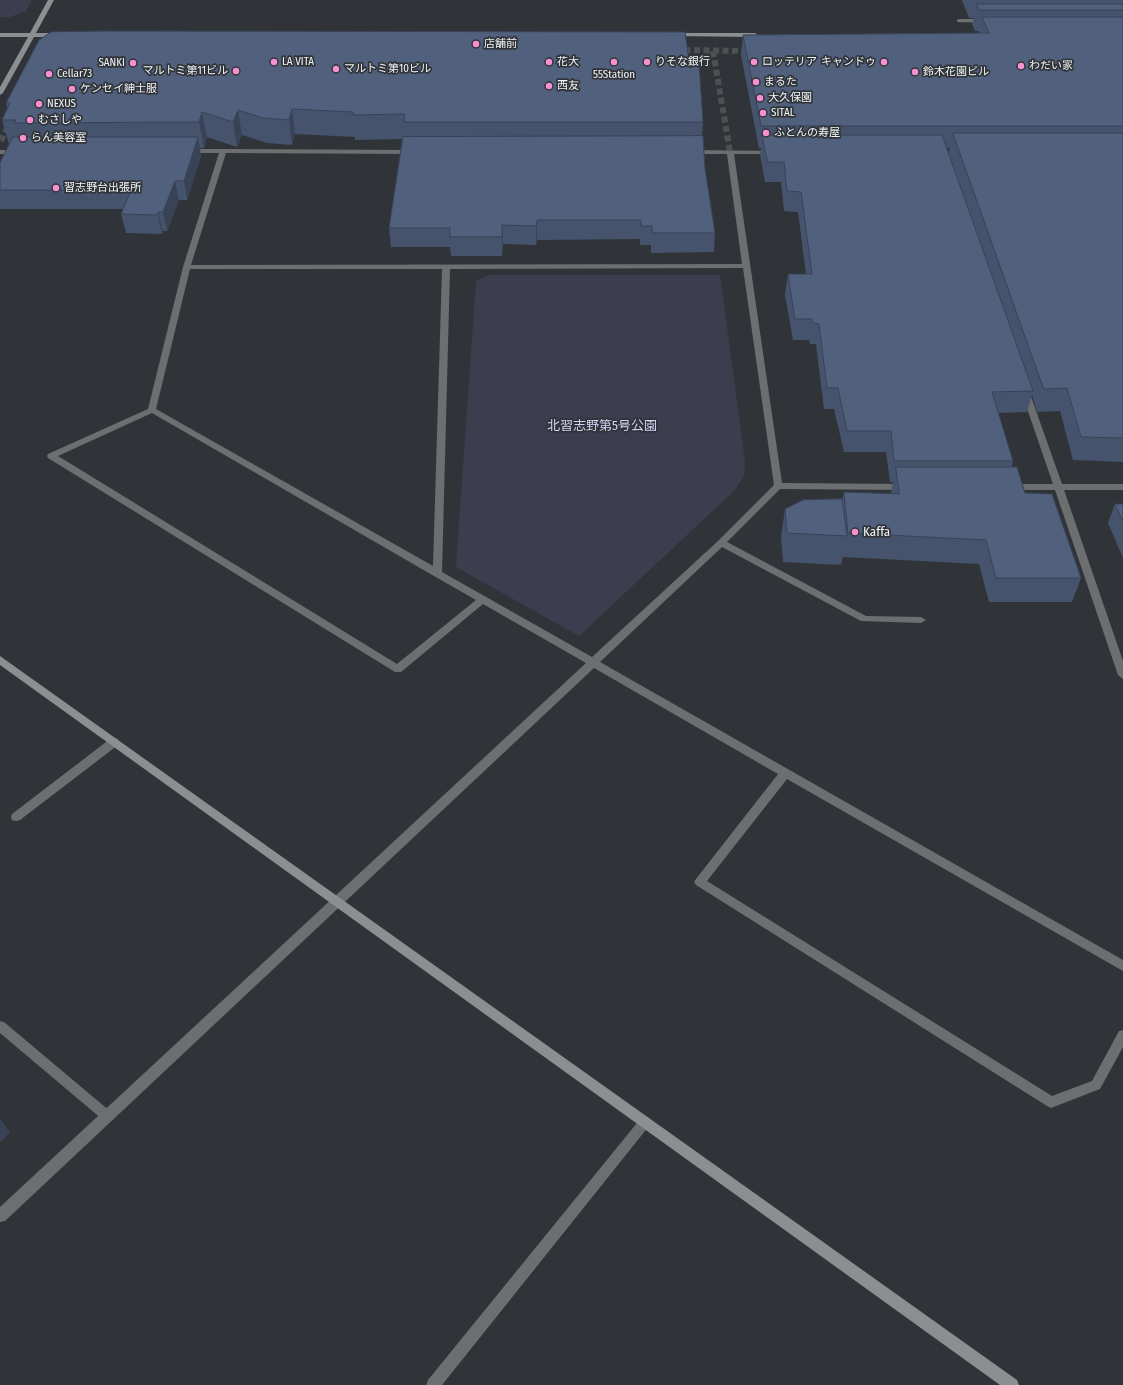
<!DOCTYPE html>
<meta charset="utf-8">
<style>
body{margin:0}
canvas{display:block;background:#303438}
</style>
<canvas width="1123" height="1385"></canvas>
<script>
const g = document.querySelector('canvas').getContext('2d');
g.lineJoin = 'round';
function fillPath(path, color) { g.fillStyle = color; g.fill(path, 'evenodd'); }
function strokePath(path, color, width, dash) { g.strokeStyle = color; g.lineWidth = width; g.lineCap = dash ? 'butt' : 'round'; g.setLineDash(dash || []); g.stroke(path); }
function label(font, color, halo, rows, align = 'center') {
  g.font = font + ' "Fira Sans Condensed","Noto Sans JP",sans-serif'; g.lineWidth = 3.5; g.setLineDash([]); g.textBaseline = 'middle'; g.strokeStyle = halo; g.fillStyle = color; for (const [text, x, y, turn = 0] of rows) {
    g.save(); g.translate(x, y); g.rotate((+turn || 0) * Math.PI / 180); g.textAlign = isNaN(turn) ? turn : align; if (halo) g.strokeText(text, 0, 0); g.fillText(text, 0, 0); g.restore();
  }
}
fillPath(new Path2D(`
 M0,0H32L26,11L10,17H0Z
 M489,275H720L745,462L744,476L735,490L579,636L456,567L476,281Z`), '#3d3d50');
strokePath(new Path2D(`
 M675,50L755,51
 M713,51L730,152
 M1,141L11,120`), '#4d5154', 6, [6, 3.5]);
fillPath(new Path2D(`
 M114,738L118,739L119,742L118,745L20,820L16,821L12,820L11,817L12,814L110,739Z
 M0,1021L4,1022L111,1112L113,1116L111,1120L107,1122L103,1120L0,1033Z`), '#6c6e70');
fillPath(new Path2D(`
 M959,19H987L990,21L987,23L957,22V20Z
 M223,149L414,150L417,152L414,154L226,153L191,265L742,264L727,154H690L687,152L690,150L776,151V153L774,154H734L782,483L904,484L908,487L904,490L780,489L727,542L866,616L921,617L926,620L921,623L861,621L722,547L600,662L1123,960V971L787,779L707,881L1052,1096L1092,1081L1119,1031L1123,1030V1047L1100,1089L1051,1108L1047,1106L696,885L694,882L696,879L778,774L594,668L5,1221L0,1222V1207L586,663L483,604L401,672H395L48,458L47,456L48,454L148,409L183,267L219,153H188L185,151L188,149ZM743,268L774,485L718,541L592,657L442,572L450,269ZM190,269H442L433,566L156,409ZM152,413L434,576L476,600L397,664L58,456Z
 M0,150H18L21,152L18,154H0Z
 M1022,389H1028L1029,391L1062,484H1123V490H1064L1123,661V679L1118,675L1055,490H1010L1006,487L1010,484H1053L1021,391Z
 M645,1116L649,1118L651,1122L649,1126L442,1385H426L428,1380L641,1118Z`), '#6c6e70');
fillPath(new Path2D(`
 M48,0H54L36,33H59L62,35L59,37H34L3,93L0,95V87L28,37H0V33H30Z
 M673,33H755L758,35L755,37L671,36V34Z
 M0,656L1017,1380L1019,1385H1000L0,665Z`), '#8b8f91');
fillPath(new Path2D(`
 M962,0H1123V462L1073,460L1060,411L1037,412L1032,395L1027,412L998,413L1013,461L1012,467L1025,493L1081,578L1072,602H989L979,564L843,557V556L841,565L783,562L781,537L785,509L842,500L844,492L891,494V491L893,482H890L886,452H844L834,409H824L816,344H810L809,340H793L785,295L788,274H806L798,212L784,211L781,182H765L760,154L761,148H759L741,55L743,35L979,33V31H975L972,24L974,18H969ZM947,148H950L948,153Z
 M690,68L703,122L702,136L705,169L715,233L714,252L651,253V245H640V239L537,240L536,245L503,244L502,256H451L450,247H391L389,228L402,139L355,140V137L295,134L292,145L267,143L242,135L237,147L207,137L204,148H200L201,156L187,200H179L167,231H163L162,234L126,233L121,214L123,209H0V163L9,145L2,120L7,109L6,103Z
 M1115,504H1123V558L1108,523Z`), '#46536c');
fillPath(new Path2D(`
 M292,109L295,134L292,145L289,120Z
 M238,110L242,135L237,147L233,122Z
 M202,112L207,137L204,148L199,122Z
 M198,137L201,156L187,200L184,181Z
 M175,181L179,200L167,231L163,212Z
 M158,212L163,231L162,234L158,215Z
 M537,220V240L536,245V226Z
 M502,225L503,244L502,256Z
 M0,1118L10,1133L0,1142Z`), '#394358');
const building = new Path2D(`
 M977,4H1123V10H979Z
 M982,17H1123V126H761L743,35L989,33Z
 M106,31L685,32L690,68L699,63L703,122H404L405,114L353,115V112L292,109L289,120L263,118L238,110L233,122L202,112L199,122L14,123L16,120H2L10,103H6L39,40L51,32Z
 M953,133H1123V438L1081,437L1067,388L1044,389Z
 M762,135H942L1033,391L992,392L1013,461H894L891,431H847L838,388H827L819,324L813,323L812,319H795L788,274H812L801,192L787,191L784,162H768Z
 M703,136L705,169L715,233H652V226H641V220H537L536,226L502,225V237H450V228H389L403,137Z
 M13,137H198L184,181H175L163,212H158V215L121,214L131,190H0V163Z
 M896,467H1017L1025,493L1052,494L1081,578H996L986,540L848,533L844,492L899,494Z
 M842,499L847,536L787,533L785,509L803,500Z
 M1115,504H1123V521Z`);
fillPath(building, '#51607d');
strokePath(building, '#394358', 1);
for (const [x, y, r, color] of [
 [476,44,4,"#f690d0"],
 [274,62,4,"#f690d0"],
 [549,62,4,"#f690d0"],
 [614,62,4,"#f690d0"],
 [647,62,4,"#f690d0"],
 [754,62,4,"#f690d0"],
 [884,62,4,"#f690d0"],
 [133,63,4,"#f690d0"],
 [1021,66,4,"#f690d0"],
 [336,69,4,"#f690d0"],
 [236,71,4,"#f690d0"],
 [915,72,4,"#f690d0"],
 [49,74,4,"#f690d0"],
 [756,82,4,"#f690d0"],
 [549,86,4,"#f690d0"],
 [72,89,4,"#f690d0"],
 [760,98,4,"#f690d0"],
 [39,104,4,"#f690d0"],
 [763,113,4,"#f690d0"],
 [30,120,4,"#f690d0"],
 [766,133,4,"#f690d0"],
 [23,138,4,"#f690d0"],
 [56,188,4,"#f690d0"],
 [855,532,4,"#f690d0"]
]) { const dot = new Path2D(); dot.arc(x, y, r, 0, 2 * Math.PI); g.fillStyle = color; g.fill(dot); strokePath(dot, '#303438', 1.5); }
label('11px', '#f1f4f6', '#303438', [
 ["店舗前",484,44],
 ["LA VITA",282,62],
 ["花大",557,62],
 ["りそな銀行",655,62],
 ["ロッテリア",762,62],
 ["キャンドゥ",876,62,"right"],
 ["SANKI",125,63,"right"],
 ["わだい家",1029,66],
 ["マルトミ第10ビル",344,69],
 ["マルトミ第11ビル",228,71,"right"],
 ["鈴木花園ビル",923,72],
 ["Cellar73",57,74],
 ["55Station",614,75,"center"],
 ["まるた",764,82],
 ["西友",557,86],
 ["ケンセイ紳士服",80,89],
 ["大久保園",768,98],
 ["NEXUS",47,104],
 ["SITAL",771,113],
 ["むさしや",38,120],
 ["ふとんの寿屋",774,133],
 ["らん美容室",31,138],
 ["習志野台出張所",64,188]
], 'left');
label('13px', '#d2d3f6', '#303438', [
 ["北習志野第5号公園",602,426]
]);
label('13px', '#f1f4f6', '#303438', [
 ["Kaffa",863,532]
], 'left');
</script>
